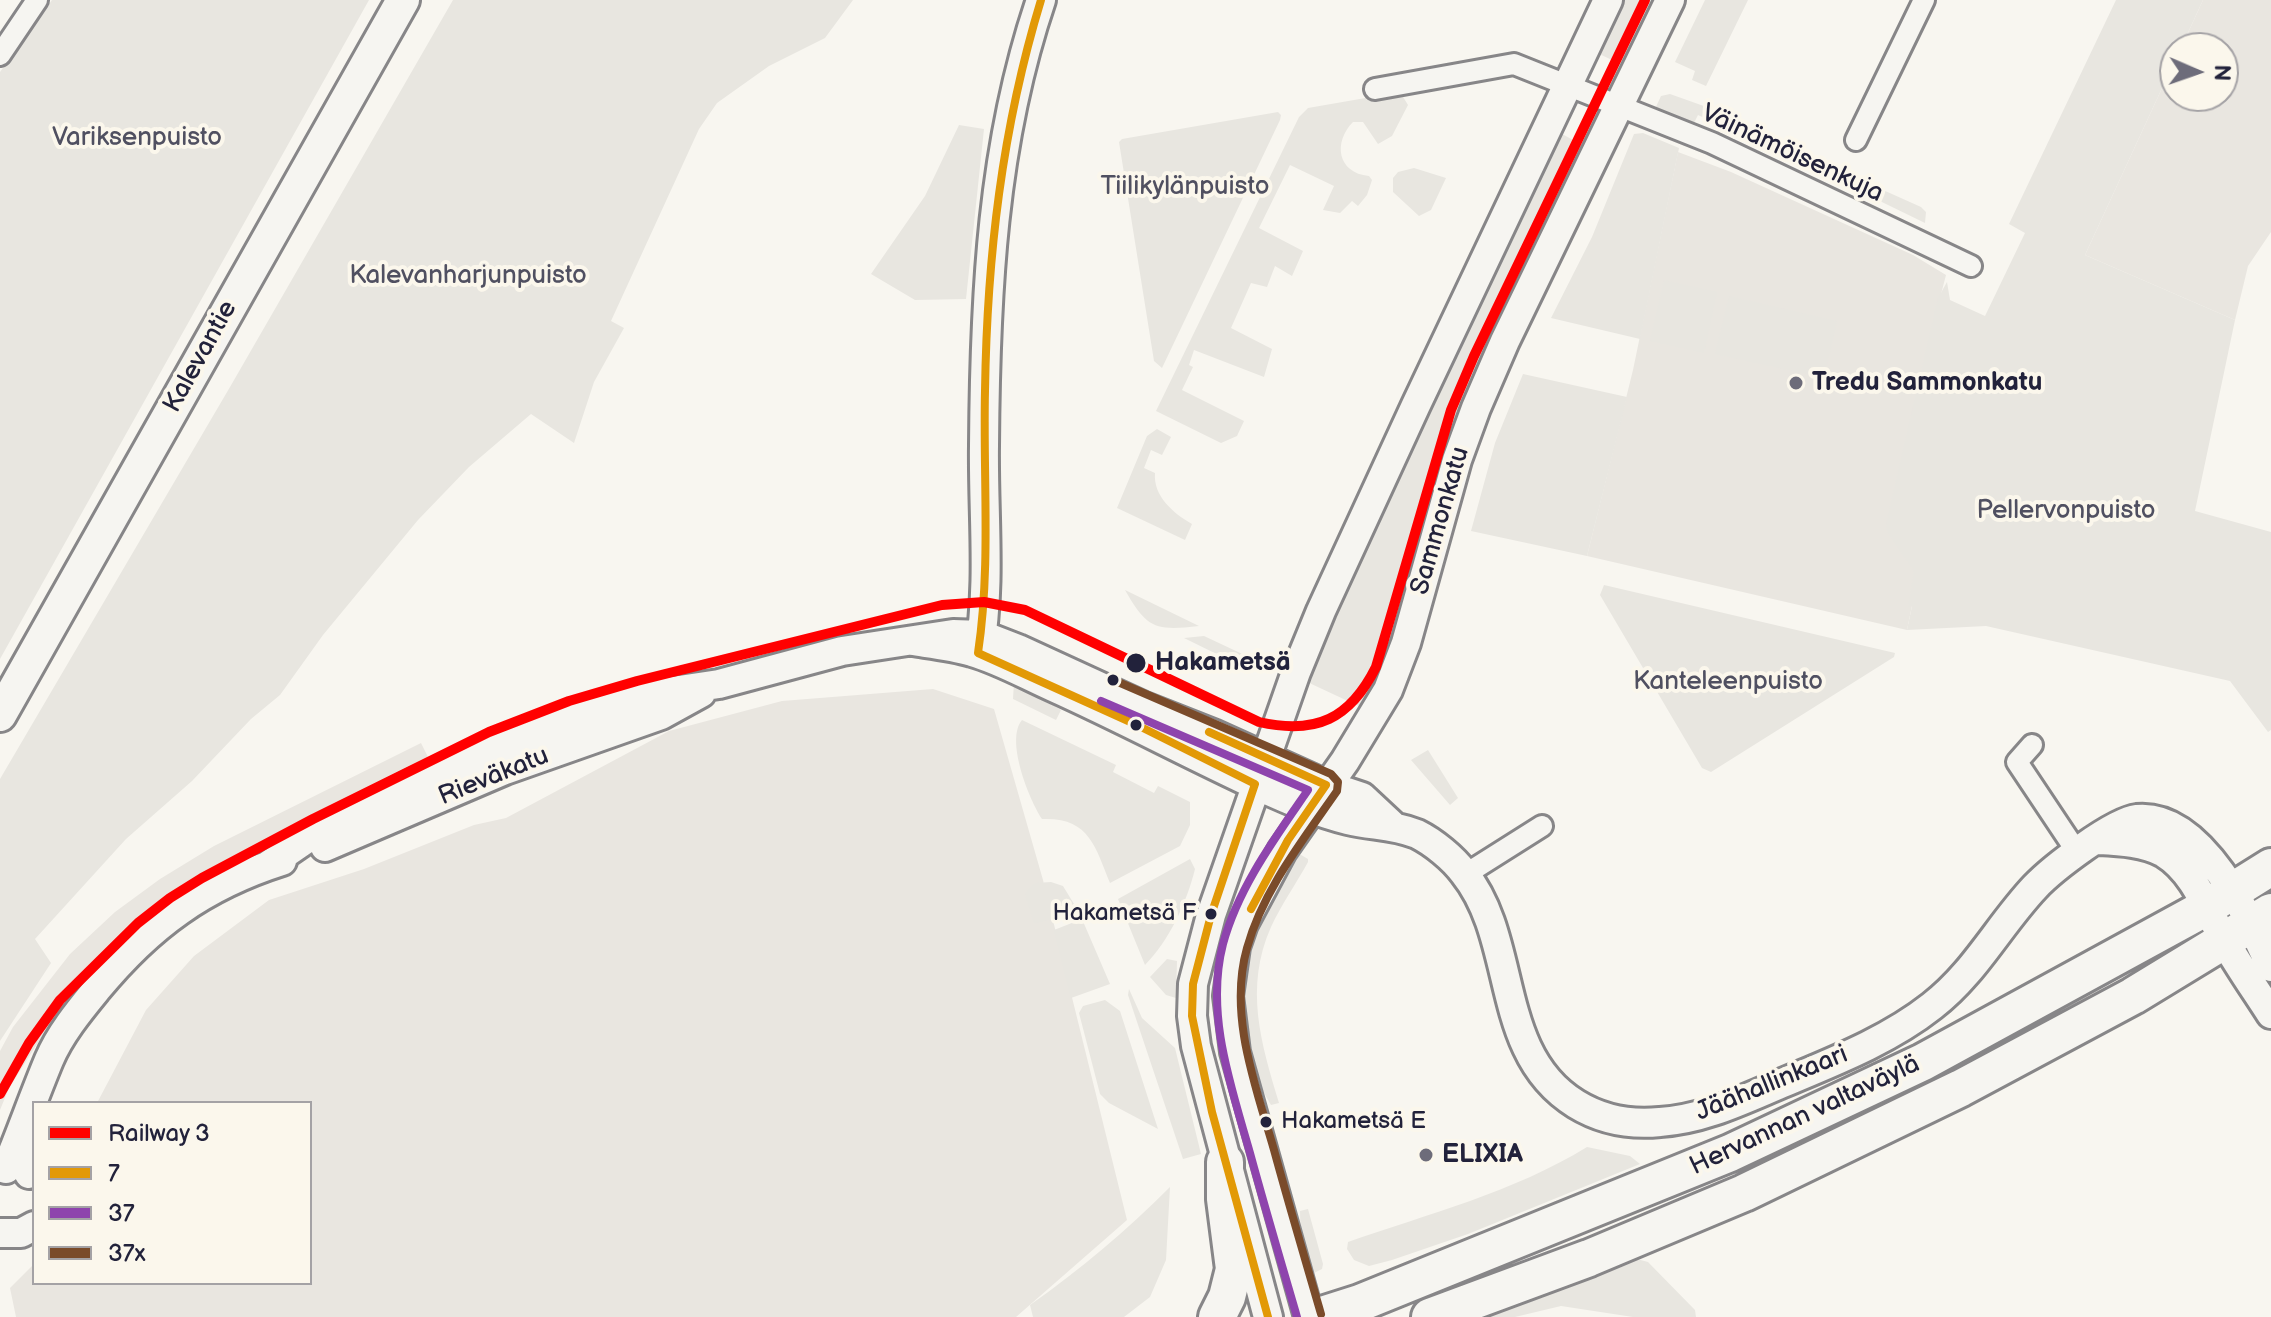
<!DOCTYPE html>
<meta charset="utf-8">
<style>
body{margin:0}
#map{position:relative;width:2271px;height:1317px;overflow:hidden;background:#f8f6f0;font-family:"Balsamiq Sans",sans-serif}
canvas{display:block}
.legend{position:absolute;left:32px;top:1101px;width:280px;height:184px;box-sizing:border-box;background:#fbf7ec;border:2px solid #a4a2a5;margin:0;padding:10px 14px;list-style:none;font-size:24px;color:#22223b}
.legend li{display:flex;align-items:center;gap:16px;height:40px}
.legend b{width:40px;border:2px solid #a4a2a5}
.north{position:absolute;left:2159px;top:32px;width:80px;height:80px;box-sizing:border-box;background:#fbf7ec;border:2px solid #a4a2a5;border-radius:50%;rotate:92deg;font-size:22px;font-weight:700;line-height:32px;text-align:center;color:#22223b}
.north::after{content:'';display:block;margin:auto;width:28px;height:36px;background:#6d6c7a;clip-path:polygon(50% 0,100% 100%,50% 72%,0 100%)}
</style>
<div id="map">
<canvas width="2271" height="1317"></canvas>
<ul class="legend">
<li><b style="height:10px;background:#f00"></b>Railway 3</li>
<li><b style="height:10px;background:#e29906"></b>7</li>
<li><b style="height:10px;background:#8e44ad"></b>37</li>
<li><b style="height:10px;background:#7a4b2a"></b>37x</li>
</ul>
<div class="north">N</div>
</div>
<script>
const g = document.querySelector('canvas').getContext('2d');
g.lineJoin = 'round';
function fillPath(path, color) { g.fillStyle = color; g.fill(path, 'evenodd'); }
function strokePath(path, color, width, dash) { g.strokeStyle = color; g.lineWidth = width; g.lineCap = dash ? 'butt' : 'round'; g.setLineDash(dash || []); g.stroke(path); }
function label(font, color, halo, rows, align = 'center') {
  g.font = font + ' "Balsamiq Sans",sans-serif'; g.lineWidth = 8; g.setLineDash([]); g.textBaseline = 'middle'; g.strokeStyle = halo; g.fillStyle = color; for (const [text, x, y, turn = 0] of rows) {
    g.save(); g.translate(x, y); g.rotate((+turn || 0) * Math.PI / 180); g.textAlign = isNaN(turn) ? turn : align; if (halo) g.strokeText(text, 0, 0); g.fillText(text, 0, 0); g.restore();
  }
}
fillPath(new Path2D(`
 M2203,0H2271V232L2248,266L2235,320L2085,255L2175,60V96H2223V48H2181Z
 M1678,152L1731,172L1913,255L1946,275L1940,298L1919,572L1907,630L1587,556L1633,370Z
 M933,689L994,709L1043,880L1127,1220L1016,1317H16L10,1288L34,1264V1283H310V1103H97L146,1010L194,956L269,900L364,869L474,825L506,818L669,731L782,701Z
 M421,743L433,767L239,865L88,986L55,1016L9,1088L0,1110V1051L13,1027L70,954L115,912L160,879L214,846Z`), '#e9e6e0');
fillPath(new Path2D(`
 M52,0H369L0,659V72Z
 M453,0H853L825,38L769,66L717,103L699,129L611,321L624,328L594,382L574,443L531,414L469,467L418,520L323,635L280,695L251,719L192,781L126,839L35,939L51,963L0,1041V779L230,387Z
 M1621,0H1662L1627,67L1595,52Z
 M1705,0H1748L1706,86L1692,80L1695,71L1675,62Z
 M2116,0H2203L2181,48H2175V60L2085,255L2235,320L2195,511L2271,532V730L2268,732L2230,681L1986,626L1907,630L1912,606L1908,607L1914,571L1887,531L1886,524L1938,298L1947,282L1950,300L1985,316L2025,233L2009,224Z
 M1400,92L1408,105L1392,136L1378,144L1363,122H1353C1333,142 1337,173 1369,176L1372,180L1367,195L1358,206L1352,201L1340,213L1323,210L1334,186L1290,165L1259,228L1303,251L1292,276L1275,266L1267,287L1251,283L1231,328L1272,349L1264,377L1194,350L1189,365L1193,367L1182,390L1244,421L1237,436L1221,443L1156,411L1299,117L1308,108Z
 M1670,94L1715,110L1792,147L1787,157L1698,115L1694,123L1655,109L1661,96Z
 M1278,112L1281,115L1280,120L1162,368L1154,361L1119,142L1122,139Z
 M959,125L984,129L966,299L915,300L871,274L925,196Z
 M1555,130L1591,150L1397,647L1365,709L1305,681L1325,625Z
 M1643,133L1679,148L1640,339L1551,318L1592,237L1634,134Z
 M1414,168L1446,178L1431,210L1419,216L1393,192V178L1398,172Z
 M1854,177L1921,207L1926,212L1925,223L1849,186Z
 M1664,280L1717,292L1704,353L1650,341Z
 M1729,296L1837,321L1824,378L1715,354Z
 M1523,374L1627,397L1587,556L1471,531L1495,443Z
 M1157,429L1171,437L1162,455L1151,450L1144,468L1155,473C1153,496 1173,513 1192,524L1185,540L1117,508L1147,436Z
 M1604,585L1895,653L1894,657L1711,772L1702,768L1600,595Z
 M1125,590L1199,626C1156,631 1147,629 1125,590Z
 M1204,636L1253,659L1243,667L1184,638Z
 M1014,682L1061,710L1056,720L1013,699Z
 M1022,720L1116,765L1113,772L1154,793L1158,786L1190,802V825L1180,846L1110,883C1095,846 1089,817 1042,819C1029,799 1005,740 1022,720Z
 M1428,750L1458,798L1450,805L1411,760Z
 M1296,852L1308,859V862C1296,884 1281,905 1271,927C1244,988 1261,1043 1279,1103L1271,1105C1216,1012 1248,938 1296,852Z
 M1190,859L1195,869C1187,902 1169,941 1145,965L1118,899Z
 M1051,882L1063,886L1074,904L1051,920L1034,923L1025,894L1035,883Z
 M1082,919L1110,984L1071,998L1054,930Z
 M1167,959L1177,961L1176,998L1166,995L1150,977Z
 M1129,989L1142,1018L1175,1048L1201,1154L1183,1159L1128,995Z
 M1105,1000L1120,1011L1158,1129L1109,1103L1100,1094L1079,1013L1083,1006Z
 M1587,1147L1630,1156L1640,1164L1468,1234L1392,1260L1369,1266L1354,1260L1347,1249L1348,1242C1428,1214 1514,1192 1587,1147Z
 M1170,1187L1166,1260L1150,1297L1124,1317H1033L1030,1305C1081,1269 1126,1231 1170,1187Z
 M1308,1209L1323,1264L1322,1269L1314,1273C1304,1253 1300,1233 1300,1211Z
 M1633,1258L1648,1262L1695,1310L1696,1317H1633L1561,1306L1515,1317H1478Z`), '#e8e6e0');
const street = new Path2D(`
 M0,55L37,0
 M1375,89L1514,64L1712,143L1971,266
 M1856,140L1924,0
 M2032,745L2017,762L2077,852
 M1466,874L1542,826`);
const secondary = new Path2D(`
 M912,641C932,644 953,646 972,652C1000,660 1026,675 1053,687C1122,718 1189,754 1258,786C1287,799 1318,813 1348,820C1373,826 1392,824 1417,834C1433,842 1453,858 1464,873C1519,941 1493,1053 1576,1104C1602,1120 1630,1125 1660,1122C1705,1119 1744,1099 1785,1082C1835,1061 1889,1040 1932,1006C1975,973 1999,925 2035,887C2052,869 2113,822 2137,819C2202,813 2250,919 2271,967
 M979,653C991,583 983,515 984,446C985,295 992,144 1041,0
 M2097,840C2118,841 2145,842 2164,853C2195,872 2207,910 2224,940C2238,965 2255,989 2271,1014
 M325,847L505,770L661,715L701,693
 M267,866L315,833L414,783L494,746L552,725L659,693L719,684L842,651L953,634L982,635L1018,649L1142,706L1213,734L1326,785L1362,797L1392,825
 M6,1169C21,1133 34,1096 49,1060C60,1034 79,1011 97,989C149,926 203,886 282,861
 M29,1174L34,1135
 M0,1233H21L34,1226
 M1268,1317L1196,1046L1192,1016L1193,984L1211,915L1296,672L1321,611L1416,405L1608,0
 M1309,1317L1235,1052L1228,996L1235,947L1243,924L1282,851L1345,761L1388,690L1406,643L1457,460L1476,408L1505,341L1670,0`);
const primary = new Path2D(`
 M0,715L403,0`);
const highway = new Path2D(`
 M1217,1317L1227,1297L1234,1269L1225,1199V1162
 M1316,1317L1360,1303L1730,1153L1923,1062L2207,907L2271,867
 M1430,1317L1589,1258L1744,1193L1961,1088L2133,996L2271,912`);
strokePath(street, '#878688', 26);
strokePath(secondary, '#878688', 34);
strokePath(primary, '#878688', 38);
strokePath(highway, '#878688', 42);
strokePath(street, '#f6f5f1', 20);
strokePath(secondary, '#f6f5f1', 28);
strokePath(primary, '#f6f5f1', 32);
strokePath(highway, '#f6f5f1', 36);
strokePath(new Path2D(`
 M1041,0C1002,128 987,257 985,391C983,478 991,566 978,653L1137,725L1255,784L1211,915L1193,984L1192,1016L1212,1112L1268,1317
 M1209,732L1326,785L1288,840L1251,909`), '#e29906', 8);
strokePath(new Path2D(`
 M1101,701L1308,790C1275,838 1238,888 1223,944C1205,1014 1231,1086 1250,1153C1265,1208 1281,1262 1297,1317`), '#8e44ad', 8);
strokePath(new Path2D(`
 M1111,679L1331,774L1338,782L1337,791C1303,840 1263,890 1247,948C1228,1015 1256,1087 1274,1150C1289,1205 1305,1259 1321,1314`), '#7a4b2a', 8);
strokePath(new Path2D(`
 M0,1094L29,1043L60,1000L138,923L170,898L202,878L313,819L489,732L569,701L637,681L942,605L984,602L1025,610L1259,722C1316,735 1350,719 1376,667L1451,410L1474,356L1645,0`), '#f00', 10);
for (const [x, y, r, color] of [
 [1796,383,8,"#6d6c7a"],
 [1136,663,11,"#22223b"],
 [1113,680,7,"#22223b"],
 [1136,725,7,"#22223b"],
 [1211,914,7,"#22223b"],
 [1266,1122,7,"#22223b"],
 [1426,1155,8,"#6d6c7a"]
]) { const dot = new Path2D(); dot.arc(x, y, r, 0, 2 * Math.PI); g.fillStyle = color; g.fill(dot); strokePath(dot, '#fbf7ec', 3); }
label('24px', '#22223b', '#fbf7ec', [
 ["Hakametsä F",1196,914],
 ["Hakametsä E",1281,1122,"left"]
], 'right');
label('26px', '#505061', '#fbf7ec', [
 ["Variksenpuisto",137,138],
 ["Tiilikylänpuisto",1185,187],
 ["Kalevanharjunpuisto",468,276],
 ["Pellervonpuisto",2066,511],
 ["Kanteleenpuisto",1728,682]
]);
label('26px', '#22223b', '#fbf7ec', [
 ["Väinämöisenkuja",1792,154,25],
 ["Kalevantie",201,357,-61],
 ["Sammonkatu",1441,521,-74],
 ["Rieväkatu",494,777,-22],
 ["Jäähallinkaari",1772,1084,-22],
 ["Hervannan valtaväylä",1805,1116,-25]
]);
label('bold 26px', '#22223b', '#fbf7ec', [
 ["Tredu Sammonkatu",1812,383],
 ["ELIXIA",1442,1155]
], 'left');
label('bold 26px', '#22223b', '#fbf7ec', [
 ["Hakametsä",1155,663]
], 'left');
</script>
